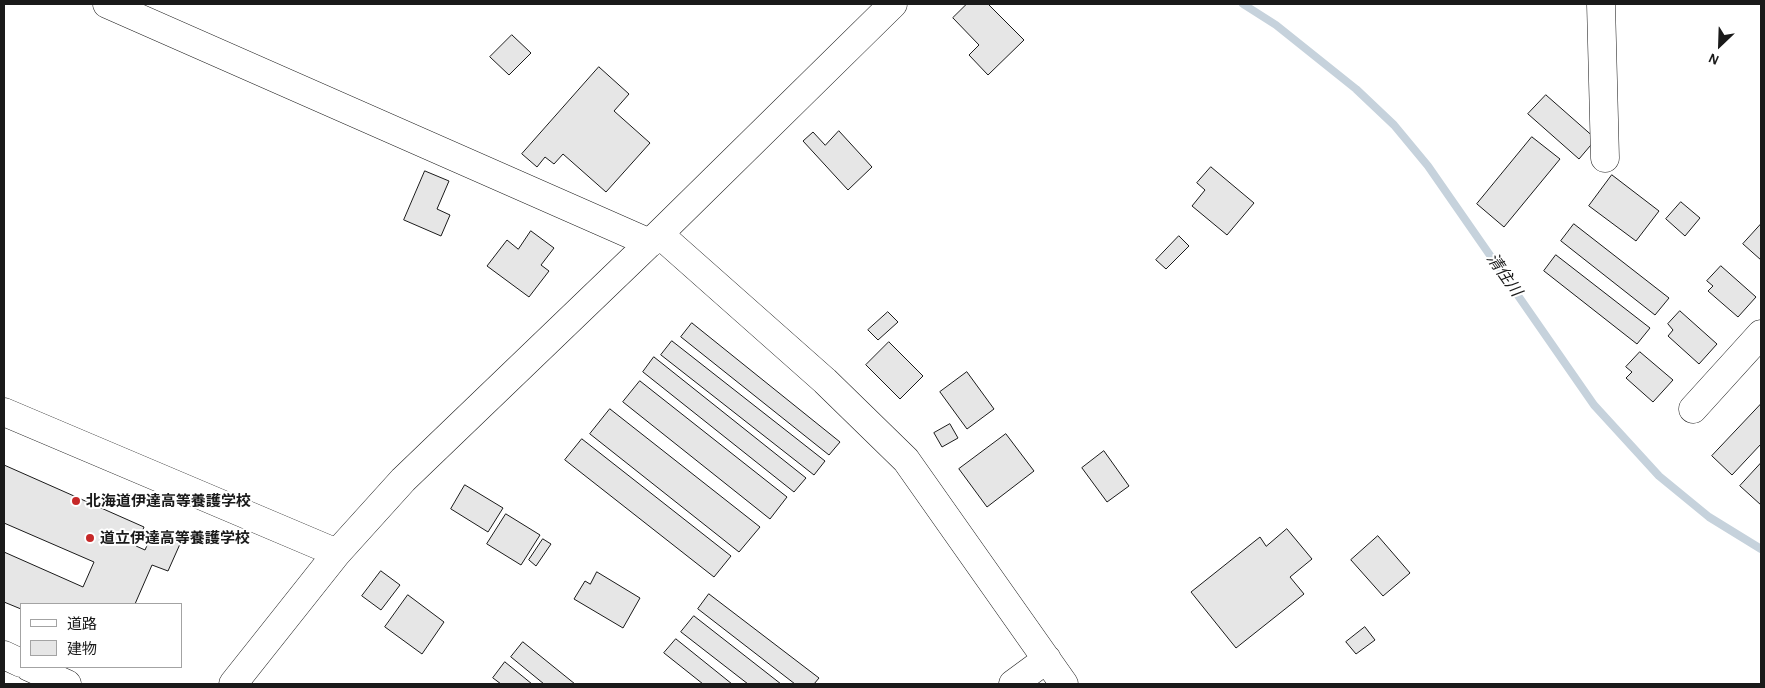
<!DOCTYPE html>
<meta charset="utf-8">
<style>
body{margin:0}
#map{position:relative;width:1765px;height:688px;overflow:hidden;background:#fff;font-family:"Alegreya Sans","Noto Sans JP",sans-serif}
canvas{display:block}
.frame{position:absolute;inset:0;border:5px solid #1a1a1a;pointer-events:none}
.legend{position:absolute;left:20px;top:603px;width:162px;height:65px;box-sizing:border-box;background:#fff;border:1px solid #a3a3a3;margin:0;padding:6px 9px;list-style:none;font-size:15px;color:#1a1a1a}
.legend li{display:flex;align-items:center;gap:10px;height:25px}
.legend b{width:25px;border:1px solid #a3a3a3}
.north{position:absolute;left:1695px;top:20px;width:50px;height:50px;-webkit-text-stroke:4px #fff;paint-order:stroke;rotate:204deg;font-size:14px;font-weight:700;line-height:20px;text-align:center;color:#1a1a1a}
.north::after{content:'';display:block;margin:auto;width:18px;height:22px;background:#1a1a1a;clip-path:polygon(50% 0,100% 100%,50% 72%,0 100%)}
</style>
<div id="map">
<canvas width="1765" height="688"></canvas>
<div class="frame"></div>
<ul class="legend">
<li><b style="height:6px;background:#fff"></b>道路</li>
<li><b style="height:14px;background:#e6e6e6"></b>建物</li>
</ul>
<div class="north">N</div>
</div>
<script>
const g = document.querySelector('canvas').getContext('2d');
g.lineJoin = 'round';
function strokePath(path, color, width, dash) { g.strokeStyle = color; g.lineWidth = width; g.lineCap = dash ? 'butt' : 'round'; g.setLineDash(dash || []); g.stroke(path); }
function fillPath(path, color) { g.fillStyle = color; g.fill(path, 'evenodd'); }
function label(font, color, halo, rows, align = 'center') {
  g.font = font + ' "Alegreya Sans","Noto Sans JP",sans-serif'; g.lineWidth = 4; g.setLineDash([]); g.textBaseline = 'middle'; g.strokeStyle = halo; g.fillStyle = color; for (const [text, x, y, turn = 0] of rows) {
    g.save(); g.translate(x, y); g.rotate((+turn || 0) * Math.PI / 180); g.textAlign = isNaN(turn) ? turn : align; if (halo) g.strokeText(text, 0, 0); g.fillText(text, 0, 0); g.restore();
  }
}
strokePath(new Path2D(`
 M1243,4L1276,25L1356,89L1394,125L1428,166L1594,405L1659,476L1709,517L1761,549`), '#c6d2dc', 8);
const building = new Path2D(`
 M967,4H988L1024,40L988,75L969,55L979,45L953,18Z
 M512,35L531,53L509,75L490,57Z
 M599,67L629,94L614,111L650,143L606,192L563,154L554,164L545,157L537,167L522,154Z
 M1546,95L1596,139L1579,159L1528,114Z
 M839,131L872,167L848,190L803,141L813,132L825,145Z
 M1532,137L1560,159L1504,227L1477,204Z
 M1211,167L1254,203L1227,235L1192,206L1205,190L1197,183Z
 M425,171L449,181L437,209L450,215L441,236L404,220Z
 M1612,175L1659,211L1636,241L1589,206Z
 M1681,202L1700,218L1685,236L1666,219Z
 M1574,224L1669,298L1655,315L1561,241Z
 M1761,224V260L1743,244Z
 M531,231L554,248L541,265L549,271L529,297L487,266L507,240L518,249Z
 M1179,236L1189,246L1166,269L1156,260Z
 M1556,255L1650,328L1637,344L1544,271Z
 M1721,266L1756,297L1738,317L1708,291L1713,286L1707,281Z
 M1680,311L1717,344L1699,364L1668,336L1673,330L1668,324Z
 M888,312L898,322L878,340L868,330Z
 M692,323L840,442L829,455L681,337Z
 M672,341L825,461L814,475L661,355Z
 M889,342L923,376L900,399L866,365Z
 M1640,352L1673,380L1653,402L1626,378L1632,372L1626,367Z
 M654,357L806,478L794,492L643,372Z
 M967,372L994,409L967,429L940,392Z
 M640,381L787,497L770,519L623,402Z
 M1761,404V444L1732,475L1712,456Z
 M610,409L760,527L739,552L590,434Z
 M950,424L958,438L942,447L934,433Z
 M1006,434L1034,471L987,507L959,469Z
 M582,439L731,556L714,577L565,460Z
 M1104,451L1129,486L1107,502L1082,468Z
 M1761,463V505L1740,486Z
 M4,465L144,527L136,546L145,550L153,532L180,544L168,571L152,565L135,604H21V609L4,602V552L83,587L94,562L4,523Z
 M465,485L503,508L488,532L451,509Z
 M506,514L540,535L521,565L487,544Z
 M1287,529L1312,559L1290,577L1304,594L1236,648L1191,592L1260,537L1266,546Z
 M1378,536L1410,573L1383,596L1351,560Z
 M543,539L551,544L536,566L529,560Z
 M381,571L400,585L381,610L362,596Z
 M597,572L640,598L623,628L574,599L585,581L590,584Z
 M709,594L819,678L814,684H795L698,609Z
 M408,595L444,622L422,654L385,627Z
 M694,616L781,684H748L681,632Z
 M1365,627L1375,640L1356,654L1346,642Z
 M676,639L732,684H703L664,653Z
 M523,642L575,684H544L511,657Z
 M505,662L532,684H501L493,678Z`);
fillPath(building, '#e6e6e6');
strokePath(building, '#1a1a1a', 1);
const minor = new Path2D(`
 M107,4L650,243
 M1601,4L1605,158
 M659,234L825,381L906,460L1064,684
 M1693,409L1761,334
 M4,412L337,553
 M4,655L21,663
 M29,667L67,684
 M233,684L337,553L403,480L659,234L893,4
 M1013,684L1047,659`);
strokePath(minor, '#1a1a1a', 29);
strokePath(minor, '#fff', 28);
for (const [x, y, r, color] of [
 [76,501,5,"#c62828"],
 [90,538,5,"#c62828"]
]) { const dot = new Path2D(); dot.arc(x, y, r, 0, 2 * Math.PI); g.fillStyle = color; g.fill(dot); strokePath(dot, '#fff', 2); }
label('bold 15px', '#1a1a1a', '#fff', [
 ["北海道伊達高等養護学校",86,501],
 ["道立伊達高等養護学校",100,538]
], 'left');
label('italic 16px', '#1a1a1a', '#fff', [
 ["清住川",1504,275,55]
]);
</script>
